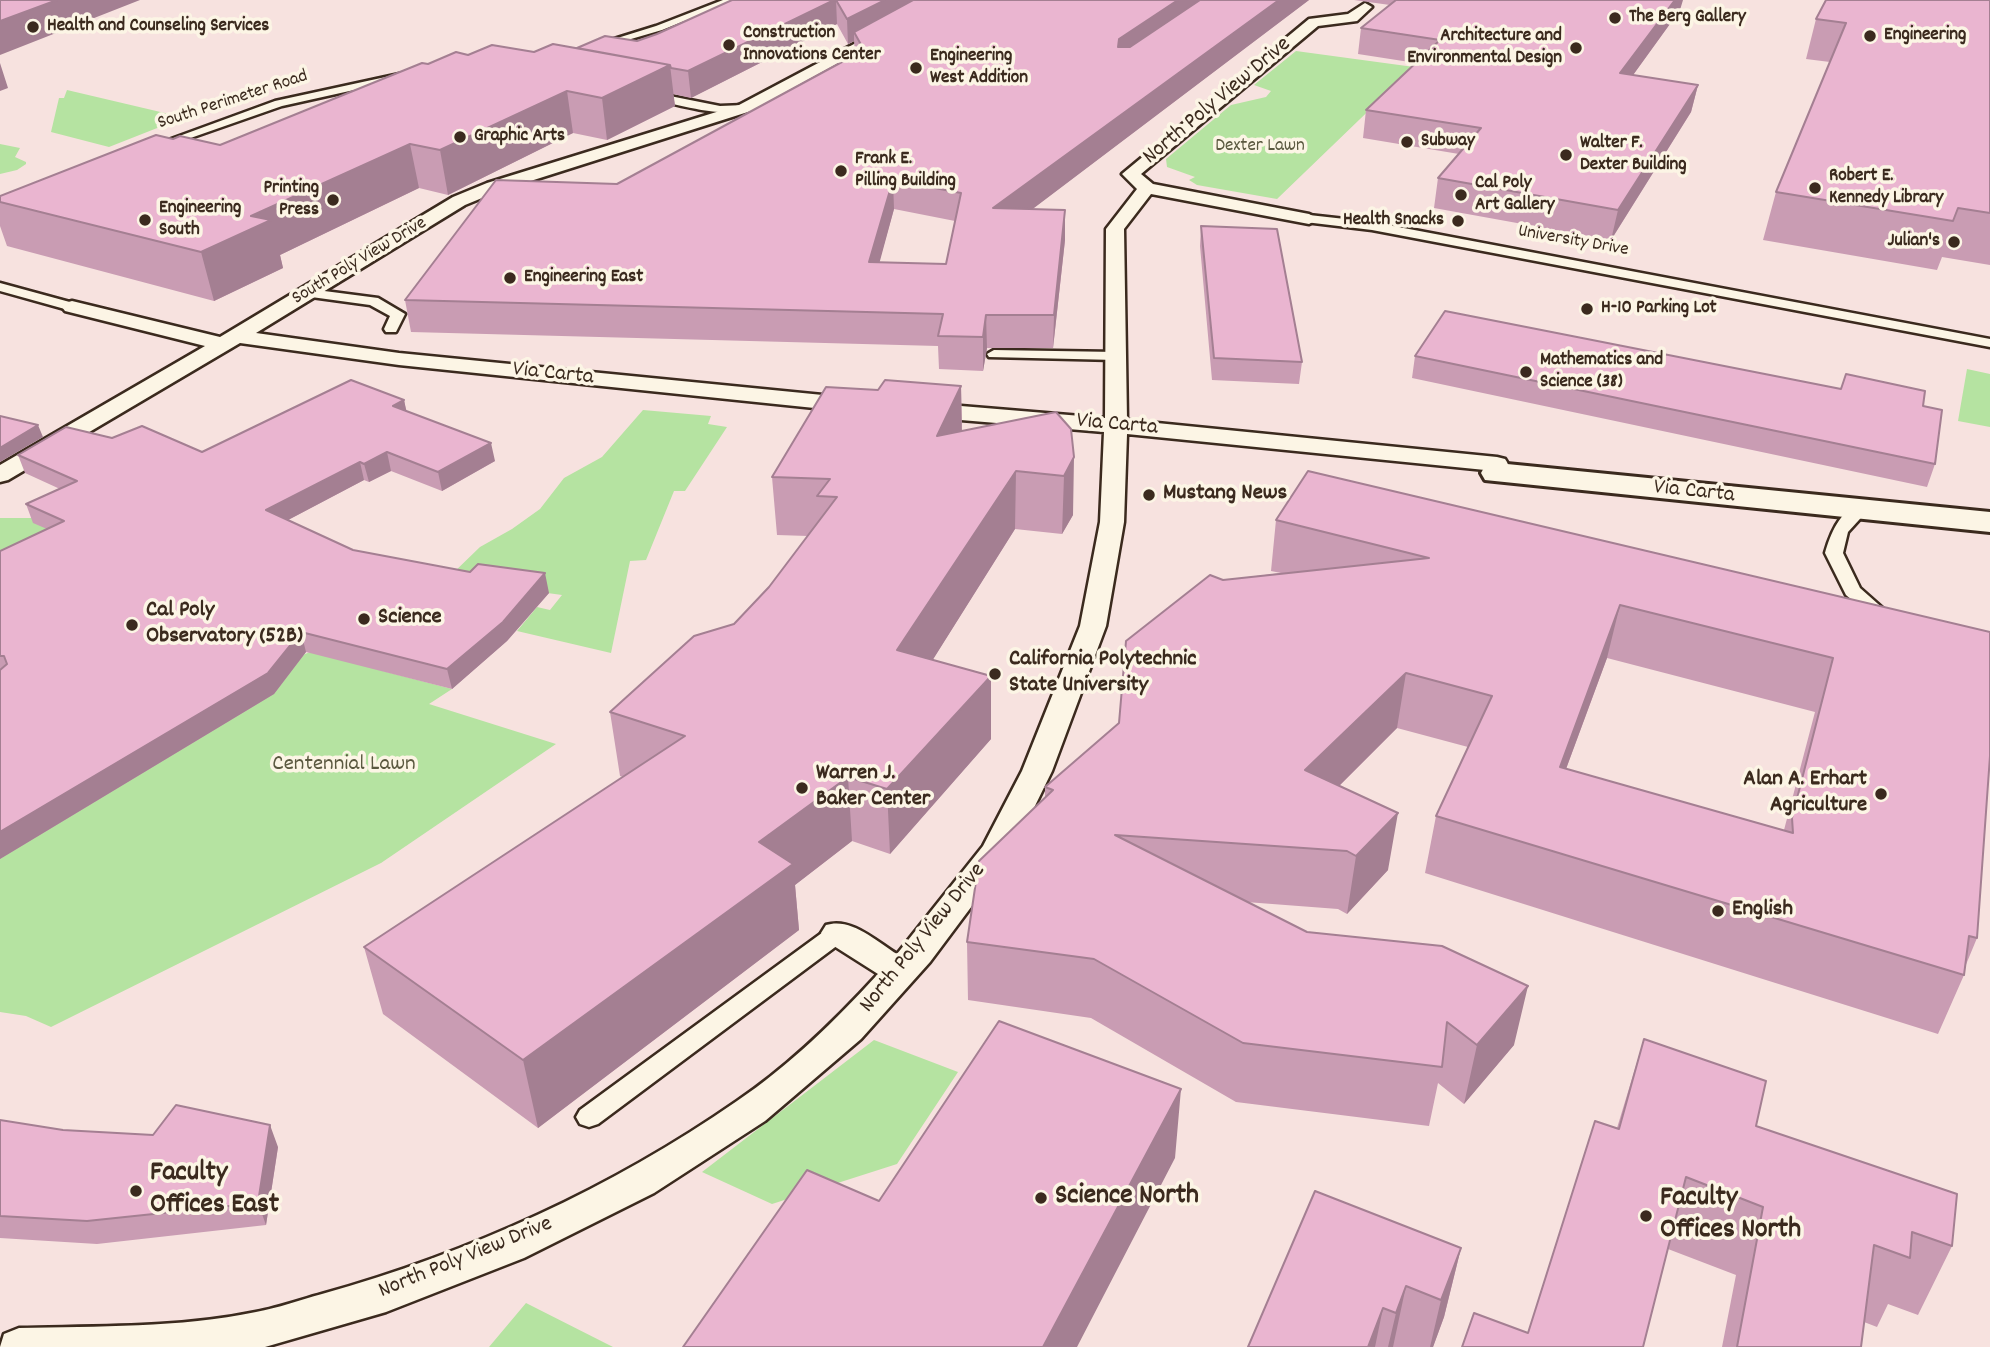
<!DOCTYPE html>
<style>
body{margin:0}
canvas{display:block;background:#fcf5e5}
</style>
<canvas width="1990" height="1347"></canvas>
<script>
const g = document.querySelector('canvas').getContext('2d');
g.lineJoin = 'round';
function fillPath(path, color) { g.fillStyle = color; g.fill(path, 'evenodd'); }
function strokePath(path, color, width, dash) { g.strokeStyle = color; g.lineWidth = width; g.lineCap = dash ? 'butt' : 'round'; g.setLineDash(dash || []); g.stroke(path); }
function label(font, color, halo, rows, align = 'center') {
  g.font = font + ' Dekko,sans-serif'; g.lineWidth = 7; g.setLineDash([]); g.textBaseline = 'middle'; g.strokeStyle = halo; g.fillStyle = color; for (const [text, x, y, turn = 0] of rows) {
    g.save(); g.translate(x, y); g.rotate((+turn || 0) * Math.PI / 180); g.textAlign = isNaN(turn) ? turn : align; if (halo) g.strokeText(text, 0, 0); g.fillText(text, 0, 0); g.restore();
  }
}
fillPath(new Path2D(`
 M0,0H1990V1347H0Z`), '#f7e2df');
fillPath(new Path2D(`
 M1296,51L1414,67L1277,199L1197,185L1189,180L1195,177L1167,167L1166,159L1231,105L1266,97L1271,91L1254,85Z
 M67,90L169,114L175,121L109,147L51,132L59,98H64Z
 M0,144L20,148L15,157L26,162V164L17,170L0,174Z
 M1967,369L1990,374V427L1958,421Z
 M643,410L711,416L708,424L727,427L685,491H674L646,560L630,561L611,653L517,631L537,607L550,610L562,595L482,584L450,576L480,547L512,529L540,509L564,478L602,457Z
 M0,518H43L57,526L0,574Z
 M326,646L383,671L452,689L429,704L556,744L381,863L51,1027L26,1016L0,1012V859L305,654Z
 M874,1040L958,1072L897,1164L772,1204L702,1172Z
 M526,1303L613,1347H489Z`), '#b5e3a1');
const service = new Path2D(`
 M723,0H736L662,30L600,48L595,45L656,26Z
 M404,73L409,76L408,78L282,106L162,148L152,146L275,101Z
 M650,92L720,106L745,105L750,108C732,121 669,103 646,97L645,95Z
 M1309,215L1372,222L1990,339V347L1372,230L1305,222V216Z
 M0,283L77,304L79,307L72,311L0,291Z
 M309,289L378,298L405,314L396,332H386L384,329L390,316L370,305L304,296V290Z
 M994,350L1116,352L1123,356L1116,360L989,357L987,354Z
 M1861,504L1869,509L1848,532L1843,553L1860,588L1895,619L1886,625L1879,623L1846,595L1825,553C1830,535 1840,509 1861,504Z
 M838,925L846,927L850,933L846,939L598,1124L589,1127L580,1124L576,1117L580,1110L830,927Z`);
const pedestrian = new Path2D(`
 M1365,3L1372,7L1357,21L1318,26L1141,174L1153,184L1309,214L1318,219L1309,224L1151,194L1124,229L1127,420L1497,457L1505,459C1510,466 1510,471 1505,478H1489L1485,470L1127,434L1124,522L1106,626L1052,771L1013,851L930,962L861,1039L765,1121L654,1193L524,1258L386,1312L265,1347H0L4,1334L19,1328C98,1326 179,1328 256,1312C278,1308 300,1300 322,1294C469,1253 612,1188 737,1101C789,1066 836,1020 878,974L826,941L821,933L826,925C851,917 876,941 897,954L983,846L1022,771L1080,626L1100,522L1104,432L925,417L917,415L914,410L917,405L925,403L1105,418L1106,229L1137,189L1122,174L1309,19L1348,14Z
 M888,26L893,27V33L751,111L499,191L465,205L256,333L399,353L853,398L861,400L864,405L861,410L853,412L399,365L240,343L8,480L0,482V465L205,346L65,311L62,307L65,303L72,301L220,337L453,197L487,183L739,105Z`);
const minor = new Path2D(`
 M1497,463L1990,512V532L1485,480L1481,473L1485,466Z`);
strokePath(service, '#3b2a1e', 5);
strokePath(pedestrian, '#3b2a1e', 5);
strokePath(minor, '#3b2a1e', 6);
fillPath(service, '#fcf5e5');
fillPath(pedestrian, '#fcf5e5');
fillPath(minor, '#fcf5e5');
fillPath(new Path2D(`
 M732,0H1309L1032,209L1065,240L1053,348H987L983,371L939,369L938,346L411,332L405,300L855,55L854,41L848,44L837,24L691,98L673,94L675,106L607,140L573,133L448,195L419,188L280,255L283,268L214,301L7,246L0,226V196L173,139L220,145L468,55L534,52L637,41L657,34ZM894,209L955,221L946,264L879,262Z
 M1354,0H1675L1680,10L1633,75L1698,85L1691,112L1611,240L1434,208L1438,178L1459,154L1363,138L1366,110L1416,63L1358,54L1361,28L1390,5Z
 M1990,0V265L1942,257L1937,270L1763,240L1776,192L1830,62L1806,59L1816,19Z
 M1201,226L1302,362L1299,384L1212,380L1200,246Z
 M1415,356L1923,406L1935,464L1927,487L1412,378Z
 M961,386L962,431L1056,412L1073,515L1062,534L1015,529L933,659L991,739L890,854L852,841L795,885L799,930L538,1128L383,1014L364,947L623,777L620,776L610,712L734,624L769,587L808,536L777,535L772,477L878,390Z
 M404,400L406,411L495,461L442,491L391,471L369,482L364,480L288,520L353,550L549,593L507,641L452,689L306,652L274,694L0,859V551L47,529L33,523L26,504L60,489L25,473L18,455L112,438L202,452Z
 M1276,520L1990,632L1977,938L1965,967L1964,975L1938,1034L1425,873L1436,816L1468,747L1397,728L1339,786L1388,870L1347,914L1338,909L1246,902L1514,1045L1464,1104L1438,1083L1429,1126L1236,1102L1091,1018L968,1000L967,942L1045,798V787L1119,723L1223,580L1281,573L1271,571ZM1607,658L1815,712L1784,830L1566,769Z
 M1644,1039L1756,1126L1952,1246L1918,1315L1888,1304L1877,1327L1864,1322L1861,1347H1722L1736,1275L1668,1249L1528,1333L1617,1128Z
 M0,1120L63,1130L278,1147L266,1225L97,1244L0,1238Z
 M1461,1248L1444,1317L1433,1347H1248Z`), '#c99cb3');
fillPath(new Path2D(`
 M57,0H140L0,55V21Z
 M834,0H836L837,24L691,98L688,71Z
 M885,0H933L854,32V41L848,44L847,19Z
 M1178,0H1200L1118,65L1119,39Z
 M1279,0H1309L993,239V208Z
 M1675,0H1683L1680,10L1615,100L1620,73Z
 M0,63L8,88L0,91Z
 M670,65L675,106L607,140L602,98Z
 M1698,85L1691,112L1611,240L1618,210Z
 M567,91L573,133L448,195L440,150Z
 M410,144L419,188L280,255L283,268L214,301L201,252L251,216Z
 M893,180L894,209L871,294L869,262Z
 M1065,210V240L1053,348L1054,315Z
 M986,315L987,348L983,371V337Z
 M961,386L962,441L937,436Z
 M404,400L408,418L393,406Z
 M38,425L43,437L0,462V448Z
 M491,443L495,461L442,491L438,472Z
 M387,452L391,471L369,482L364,464Z
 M1074,457L1073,515L1062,534L1064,476Z
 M360,462L364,480L271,529L266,510Z
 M1016,471L1015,529L900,712L897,650Z
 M545,573L549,593L507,641L452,689L447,669Z
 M1620,605L1607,658L1546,823L1560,767Z
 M301,632L306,652L274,694L0,859V832Z
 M1406,673L1397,728L1298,827L1305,770Z
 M991,676V739L890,854L887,789Z
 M848,777L852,841L795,885L799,930L538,1128L523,1060L759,842Z
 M1398,813L1388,870L1347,914L1356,856Z
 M1528,986L1514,1045L1464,1104L1477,1045Z
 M1181,1089L1175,1158L1077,1347H1043Z
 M270,1125L278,1147L266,1225L258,1203Z
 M1461,1248L1444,1317L1433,1347H1430L1441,1300Z
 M1406,1286L1393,1347H1388L1396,1313Z
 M1383,1308L1375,1347H1368Z`), '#a47f92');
const building = new Path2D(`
 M0,0H57L0,21Z
 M732,0H834L688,71L671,68L670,65L577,48L605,36L637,41L657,34Z
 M836,0H885L847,19Z
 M913,0H1178L1119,39L1118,47H1130L1200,0H1279L993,208L1065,210L1054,315H986L983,337L938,336L943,314L405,300L496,180L617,184L864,50L854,32ZM893,180L961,193L946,264L869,262Z
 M1396,0H1675L1620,73L1698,85L1618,210L1438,178L1481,128L1366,110L1440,40L1361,28Z
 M1826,0H1990V213L1958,208L1953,221L1776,192L1846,23L1816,19Z
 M553,44L670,65L602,98L567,91L440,150L410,144L251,216L271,220L201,252L0,202V196L156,135L173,139L180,136L220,145L422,63L428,64L456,52L468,55L492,45L534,52Z
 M1201,226L1277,229L1302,362L1214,358Z
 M1445,311L1841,389L1846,374L1925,391L1923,406L1942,410L1935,464L1415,356Z
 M351,380L404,400L393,406L491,443L438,472L387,452L364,464L360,462L266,510L353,550L470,572L478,564L545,573L503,622L447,669L301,632L268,673L0,832V670L7,664L4,656H0V551L64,521L26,504L77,481L18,455L66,427L112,438L142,426L202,452Z
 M885,380L961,386L937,436L1056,412L1071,429L1074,457L1064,476L1016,471L897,650L991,676L887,789L848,777L759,842L793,864L523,1060L364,947L685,736L610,712L694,636L734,624L769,587L837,497L817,496L830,479L772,477L826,387L878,390Z
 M0,416L38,425L0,448Z
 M1308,471L1990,632V756L1977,938L1969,936L1964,975L1436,816L1492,696L1406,673L1305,770L1398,813L1356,856L1347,851L1115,835L1307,932L1442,946L1528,986L1477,1045L1447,1022L1442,1067L1243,1043L1094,959L967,942L979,861L1053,790L1045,787L1119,723L1126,641L1210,575L1223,580L1429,558L1276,520ZM1620,605L1833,658L1792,818L1793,833L1560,767Z
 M999,1021L1181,1089L1043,1347H683L807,1170L879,1201Z
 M1644,1039L1766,1081L1756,1126L1957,1194L1952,1246L1912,1232L1910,1258L1874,1245L1861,1347H1737L1763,1207L1686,1177L1643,1347H1462L1474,1313L1528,1333L1595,1121L1619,1129Z
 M176,1105L270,1125L258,1203L87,1221L0,1216V1120L63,1130L153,1135Z
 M1315,1191L1461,1248L1441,1300L1406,1286L1396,1313L1383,1308L1368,1347H1248Z`);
fillPath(building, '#eab5d0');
strokePath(building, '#a47f92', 2);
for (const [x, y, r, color] of [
 [1615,18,7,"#3b2a1e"],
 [33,27,7,"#3b2a1e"],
 [1870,36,7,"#3b2a1e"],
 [729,45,7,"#3b2a1e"],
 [1576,48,7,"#3b2a1e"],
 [916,68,7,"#3b2a1e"],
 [460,137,7,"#3b2a1e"],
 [1407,142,7,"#3b2a1e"],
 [1566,155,7,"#3b2a1e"],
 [841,171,7,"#3b2a1e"],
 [1815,188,7,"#3b2a1e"],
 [1461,195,7,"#3b2a1e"],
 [333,200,7,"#3b2a1e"],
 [145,220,7,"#3b2a1e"],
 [1458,221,7,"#3b2a1e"],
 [1954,242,7,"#3b2a1e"],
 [510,278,7,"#3b2a1e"],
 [1587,309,7,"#3b2a1e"],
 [1526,372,7,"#3b2a1e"],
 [1149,495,7,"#3b2a1e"],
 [364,619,7,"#3b2a1e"],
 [132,625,7,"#3b2a1e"],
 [995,674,7,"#3b2a1e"],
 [802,788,7,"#3b2a1e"],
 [1881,794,7,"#3b2a1e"],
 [1718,911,7,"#3b2a1e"],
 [136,1191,7,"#3b2a1e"],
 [1041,1198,7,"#3b2a1e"],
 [1646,1216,7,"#3b2a1e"]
]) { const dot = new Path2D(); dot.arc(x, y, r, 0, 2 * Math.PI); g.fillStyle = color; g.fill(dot); strokePath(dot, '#fcf5e5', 2.5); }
label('bold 19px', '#3b2a1e', '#fcf5e5', [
 ["The Berg Gallery",1629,18],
 ["Health and Counseling Services",47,27],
 ["Construction",743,34],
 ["Innovations Center",743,56],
 ["Engineering",1884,36],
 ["Architecture and",1562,37,"right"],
 ["Environmental Design",1562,59,"right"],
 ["Engineering",930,57],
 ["West Addition",930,79],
 ["Graphic Arts",474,137],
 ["Subway",1421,142],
 ["Walter F.",1580,144],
 ["Dexter Building",1580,166],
 ["Frank E.",855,160],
 ["Pilling Building",855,182],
 ["Robert E.",1829,177],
 ["Kennedy Library",1829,199],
 ["Cal Poly",1475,184],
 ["Art Gallery",1475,206],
 ["Printing",319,189,"right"],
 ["Press",319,211,"right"],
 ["Engineering",159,209],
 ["South",159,231],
 ["Health Snacks",1444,221,"right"],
 ["Julian's",1940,242,"right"],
 ["Engineering East",524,278],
 ["H-10 Parking Lot",1601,309],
 ["Mathematics and",1540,361],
 ["Science (38)",1540,383]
], 'left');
label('19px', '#3b2a1e', '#fcf5e5', [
 ["South Perimeter Road",233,101,-18],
 ["University Drive",1573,242,10],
 ["South Poly View Drive",360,262,-31]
]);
label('19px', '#5a583f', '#fcf5e5', [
 ["Dexter Lawn",1260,147]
]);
label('23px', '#3b2a1e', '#fcf5e5', [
 ["North Poly View Drive",1218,102,-40],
 ["Via Carta",553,375,6],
 ["Via Carta",1117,426,5],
 ["Via Carta",1694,493,6],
 ["North Poly View Drive",924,939,-51],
 ["North Poly View Drive",466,1259,-22]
]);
label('bold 23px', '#3b2a1e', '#fcf5e5', [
 ["Mustang News",1163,495],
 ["Cal Poly",146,612],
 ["Observatory (52B)",146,638],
 ["Science",378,619],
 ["California Polytechnic",1009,661],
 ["State University",1009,687],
 ["Warren J.",816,775],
 ["Baker Center",816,801],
 ["Alan A. Erhart",1867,781,"right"],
 ["Agriculture",1867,807,"right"],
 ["English",1732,911]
], 'left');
label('23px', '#5a583f', '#fcf5e5', [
 ["Centennial Lawn",344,766]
]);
label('bold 28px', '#3b2a1e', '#fcf5e5', [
 ["Faculty",150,1175],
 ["Offices East",150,1207],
 ["Science North",1055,1198],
 ["Faculty",1660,1200],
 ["Offices North",1660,1232]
], 'left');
</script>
